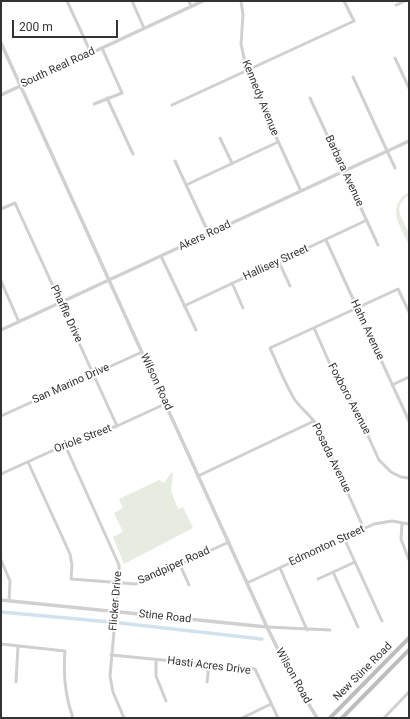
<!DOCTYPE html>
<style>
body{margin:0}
#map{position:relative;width:410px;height:719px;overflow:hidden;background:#fff;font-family:Roboto,sans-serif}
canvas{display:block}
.frame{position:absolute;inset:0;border:2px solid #333;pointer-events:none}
.scale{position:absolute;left:12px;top:20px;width:106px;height:18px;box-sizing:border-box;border:2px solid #333;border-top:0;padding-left:5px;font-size:12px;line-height:14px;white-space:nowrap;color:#333;-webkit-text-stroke:3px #fff;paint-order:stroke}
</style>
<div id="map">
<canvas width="410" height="719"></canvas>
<div class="frame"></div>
<div class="scale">200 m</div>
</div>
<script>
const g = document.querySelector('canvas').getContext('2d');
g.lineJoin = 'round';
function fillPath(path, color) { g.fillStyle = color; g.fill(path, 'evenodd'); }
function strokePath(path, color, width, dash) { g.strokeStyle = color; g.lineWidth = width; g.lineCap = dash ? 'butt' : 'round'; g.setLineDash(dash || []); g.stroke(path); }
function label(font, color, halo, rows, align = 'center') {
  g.font = font + ' Roboto,sans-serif'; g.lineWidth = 4; g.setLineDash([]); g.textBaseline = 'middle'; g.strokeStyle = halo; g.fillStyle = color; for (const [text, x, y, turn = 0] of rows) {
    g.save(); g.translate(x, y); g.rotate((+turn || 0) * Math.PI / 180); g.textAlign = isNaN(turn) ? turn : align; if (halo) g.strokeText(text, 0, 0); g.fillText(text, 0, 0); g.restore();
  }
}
fillPath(new Path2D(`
 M409,192V195C389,209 406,220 409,235C410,238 409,242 409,245C400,225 385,207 409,192Z
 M173,472L171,491L178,509L183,507L193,528L124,564L113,537L123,532L114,513L123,508L119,499L159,480L164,483L171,473Z`), '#e6ecdf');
strokePath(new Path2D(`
 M1,612L110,622
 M120,623L262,639`), '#cfe2ee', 3.5);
strokePath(new Path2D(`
 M67,1L91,53
 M132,1L144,28
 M189,1L191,6
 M241,1L243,15L241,44L244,58L260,96L266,115L301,191
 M396,5L405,1
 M395,58L409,88
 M353,77L395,168
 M107,98L133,154
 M310,98L378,245
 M94,104L122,93L102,48
 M172,105L354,21L344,1
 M220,138L232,163
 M175,161L209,234
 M186,185L278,142
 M1,209L15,203L117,426
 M326,240L409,421
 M161,256L196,330
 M279,262L290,286
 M1,281L19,322
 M232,283L243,308
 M184,306L367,220
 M314,328L337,380L353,403L379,460L391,472L401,477L409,478
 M392,385L409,377
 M1,416L142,352
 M65,445L119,565V575L110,676L113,692L124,718
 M28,462L70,554L72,565L71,579L136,584L229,542
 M1,474L65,445L117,426L165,404
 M198,476L314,421
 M402,523L401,539L409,560
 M364,529L318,427C312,416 302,410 295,400C285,384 278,365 270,348L398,289L409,312
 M344,538L382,621
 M1,560L10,581L9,601
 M180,565L189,585
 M280,568L307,630
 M333,572L358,627
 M318,579L355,562
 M247,583L374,524L392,521L409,524
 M267,627L330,630
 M1,644L65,651C63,674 65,696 73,718
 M111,655L255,669L278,718
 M156,660V676L166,701
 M16,682L18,646
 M207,682L209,665
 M242,718L271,704
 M384,718L409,692`), '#d0d0d0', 3);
strokePath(new Path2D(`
 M1,43L267,627L287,668L317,718
 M1,95L203,1
 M1,330L409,141
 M1,600L267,627`), '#d0d0d0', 3.5);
strokePath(new Path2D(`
 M330,718L409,638
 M342,718L409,650`), '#bdbdbd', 4);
label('11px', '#333', '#fff', [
 ["South Real Road",58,68,-25],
 ["Kennedy Avenue",260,98,68],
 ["Barbara Avenue",344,171,65],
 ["Akers Road",205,236,-25],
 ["Hallisey Street",276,263,-25],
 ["Phaffle Drive",66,314,65],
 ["Hahn Avenue",367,330,65],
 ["Wilson Road",156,382,65],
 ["San Marino Drive",71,384,-24],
 ["Foxboro Avenue",349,399,62],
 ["Oriole Street",83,439,-21],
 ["Posada Avenue",331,458,64],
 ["Edmonton Street",327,546,-25],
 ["Sandpiper Road",174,566,-24],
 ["Flicker Drive",116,601,-85],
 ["Stine Road",165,617,6],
 ["Hasti Acres Drive",209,666,7],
 ["New Stine Road",363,672,-45],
 ["Wilson Road",293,676,61]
]);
</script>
